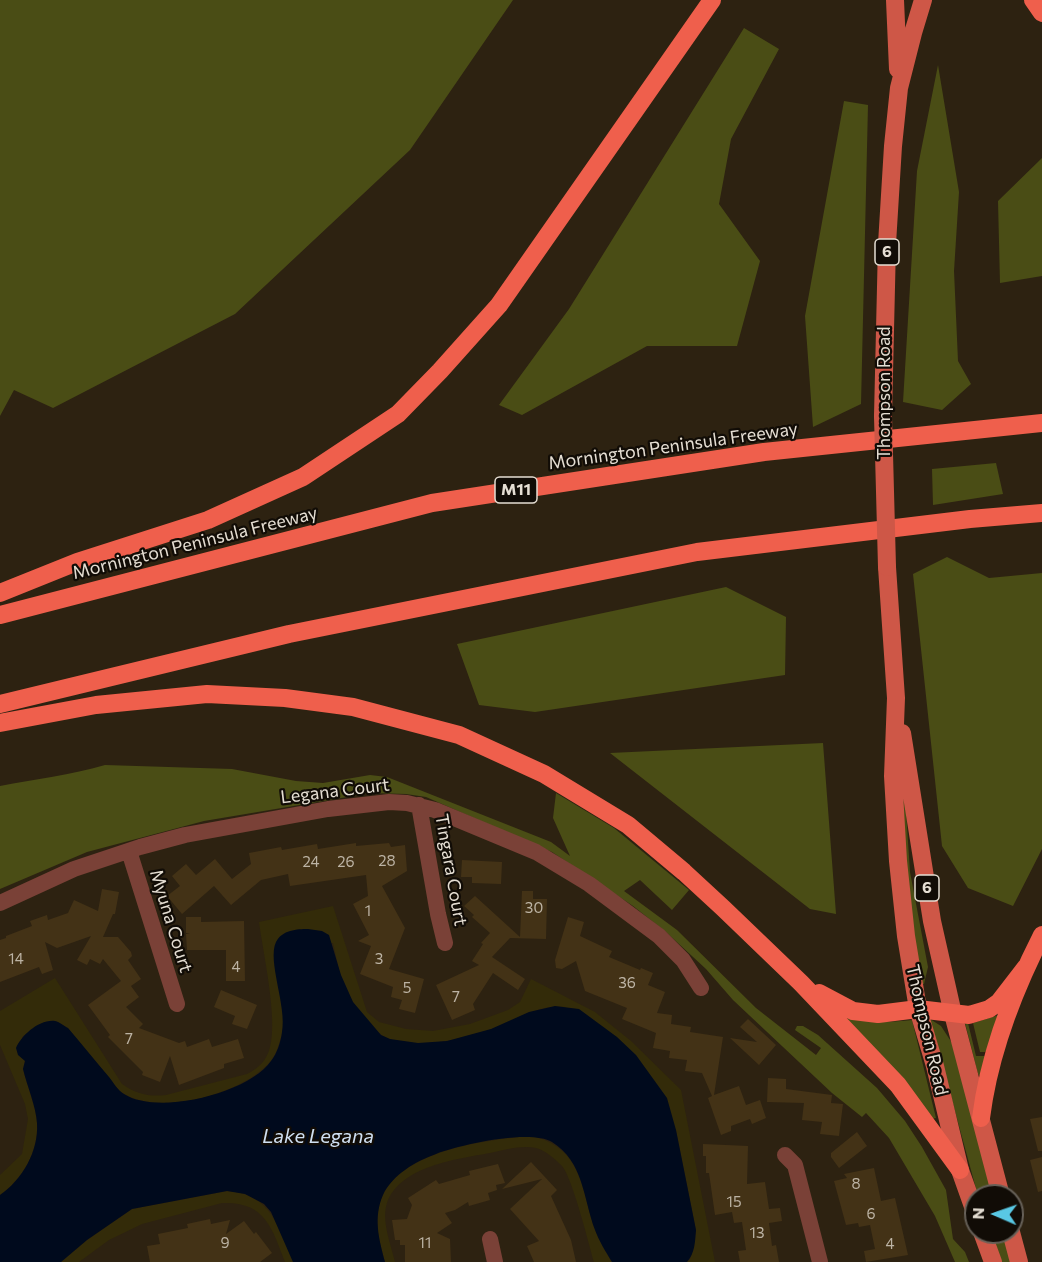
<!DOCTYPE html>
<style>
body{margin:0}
#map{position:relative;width:1042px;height:1262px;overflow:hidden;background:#2d2211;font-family:Commissioner,sans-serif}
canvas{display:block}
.north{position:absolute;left:964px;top:1184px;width:60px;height:60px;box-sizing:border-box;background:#110c06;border:2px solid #666058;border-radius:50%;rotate:272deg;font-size:16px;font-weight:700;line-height:24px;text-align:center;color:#e5ded3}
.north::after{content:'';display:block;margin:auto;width:21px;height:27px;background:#59c8e4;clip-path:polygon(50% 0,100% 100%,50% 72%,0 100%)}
</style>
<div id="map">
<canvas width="1042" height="1262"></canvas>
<div class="north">N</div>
</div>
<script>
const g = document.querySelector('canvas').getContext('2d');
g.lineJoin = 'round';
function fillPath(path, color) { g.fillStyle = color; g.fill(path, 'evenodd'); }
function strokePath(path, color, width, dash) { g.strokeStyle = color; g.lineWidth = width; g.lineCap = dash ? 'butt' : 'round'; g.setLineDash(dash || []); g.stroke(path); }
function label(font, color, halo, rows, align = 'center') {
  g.font = font + ' Commissioner,sans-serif'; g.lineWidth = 4.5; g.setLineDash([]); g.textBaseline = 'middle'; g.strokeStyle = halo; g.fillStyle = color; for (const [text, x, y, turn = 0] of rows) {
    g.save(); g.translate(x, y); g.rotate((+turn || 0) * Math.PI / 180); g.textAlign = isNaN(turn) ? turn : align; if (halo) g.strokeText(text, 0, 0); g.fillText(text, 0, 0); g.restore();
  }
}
fillPath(new Path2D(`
 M0,0H513L410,150L235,314L53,408L14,390L0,416Z
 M744,28L779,49L731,139L719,204L760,261L737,346H647L522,415L499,405L569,309Z
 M938,65L959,192L954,271L958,361L971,384L942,410L903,402L917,171Z
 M844,101L868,105L861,404L813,427L805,316Z
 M1042,158V276L1000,283L998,201Z
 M996,463L1003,494L933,505L932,469Z
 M947,557L989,578L1042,573V849L1013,906L968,888L942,846L913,574Z
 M726,587L786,617L785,675L535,712L479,705L457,644Z
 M823,743L836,914L810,909L610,753Z
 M897,762L905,796L910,872L928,967L924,984H922L910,921Z
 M105,765L232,769L296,781L323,783L370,775L387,777L551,842L570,856L553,818L556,793L614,828L689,890L672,910L640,880L624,891L677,930L756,1008L816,1055L821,1048L795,1030L797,1026H803L818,1035L877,1088L905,1121L922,1147L946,1190L953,1239L965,1252L969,1262H955L935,1216L889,1138L866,1113L862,1117L832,1093L733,1000L706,969L666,932L633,906L552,852L426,797L406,794L371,793L204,821L87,852L0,889V786C35,779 71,775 105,765Z
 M832,1007C866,1022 875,1024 912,1020L936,1118L931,1119Z
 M999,1015L989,1046L985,1052H980L973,1023Z
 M930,1019L941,1026L952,1043L996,1196H978Z
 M965,1023H968L976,1056H985L980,1076L978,1074Z
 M990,1232H1003L1011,1262H999Z`), '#4a4d15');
fillPath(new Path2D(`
 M333,906L367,1012L379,1022L406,1029L433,1031L470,1024L508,1010L520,1002L531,979L595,1012L631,1041L681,1090L715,1262H687L690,1259L696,1230L676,1130L565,1007C537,1004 517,1020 492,1029C464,1039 417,1050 389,1039C371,1031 355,1008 347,991C339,977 337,959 333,943L274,948C274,976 288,1007 282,1034C279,1044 276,1056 269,1063C241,1094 162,1116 124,1094C117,1090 111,1080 106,1074C93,1059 80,1044 68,1028L55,1021L44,1023L23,1036L17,1052L25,1061L23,1069C27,1086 36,1106 37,1123C39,1151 22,1180 0,1195V1175L22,1154L28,1119L25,1104L0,1045V1011L55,978L122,1084C136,1094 149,1097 166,1095L247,1074C259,1068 267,1060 270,1047C278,1018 263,953 259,922Z
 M531,1136C582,1147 581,1188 595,1229C599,1240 606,1252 612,1262H594C589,1244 572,1177 562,1166C555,1159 545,1150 536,1148C521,1145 505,1150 490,1153C457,1159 400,1166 387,1203C381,1221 391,1244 395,1262H385C381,1246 375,1229 378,1212C385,1152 483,1140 531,1136Z
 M227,1191C271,1193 279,1228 293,1262H285C272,1228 265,1201 222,1203L142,1224L109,1240L79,1262H61L87,1240L132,1209Z`), '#332b09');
fillPath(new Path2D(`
 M308,929L322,931L329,935L341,975L353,1002L381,1035L390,1039L418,1043L447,1041L491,1029L529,1012L555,1006L579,1009L617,1037L636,1055L667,1098L676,1130L696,1230C695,1242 695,1253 687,1262H612C606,1252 599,1241 595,1230C583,1198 584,1162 552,1142C530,1129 459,1145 436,1154C416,1161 392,1175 383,1195C373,1218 379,1239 385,1262H293L271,1212L264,1204L245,1194L227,1191L132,1209L87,1240L61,1262H0V1195C22,1180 39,1151 37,1123C36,1106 27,1086 23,1069L25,1061L18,1055L16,1048C21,1036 39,1019 55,1021C60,1022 64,1026 68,1028C82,1044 95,1061 109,1077C113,1082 118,1091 124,1094C158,1116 249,1093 271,1061C277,1054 281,1041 282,1032C287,1006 267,961 276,942C282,930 297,929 308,929Z`), '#000a1d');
fillPath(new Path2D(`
 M356,843V846L389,843L391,847L405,845L407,871L382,886L405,928L389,969L424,979L415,1013L399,1009L402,1000L391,997L393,987L360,974L371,946L358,941L369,935L353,904L368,896L366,875L290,886L288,874L261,880L231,905L214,886L182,914L167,896L180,886L172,876L186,864L196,875L215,859L232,879L251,864L249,853L281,847L282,850L317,844L318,849Z
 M462,860L502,862L501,884L472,883V877H461Z
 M102,889L119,892L115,914H113L103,937H118L131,952L132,956L128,960L141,979L131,986L139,997L126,1007L143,1024L139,1028L179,1043L185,1041L187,1047L209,1039L212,1047L238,1039L244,1058L224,1064V1068L179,1085L170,1056L160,1082L142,1075L143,1072L108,1037L110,1035L88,1005L121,981L103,959L100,964L90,959L87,965L77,960L91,936L57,948L45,942L53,970L42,974L39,967L0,982V940L6,938V936L32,926L30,921L47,915L48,920L68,913L74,900L98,911Z
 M522,891H533V899H547L546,939L510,938L492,957L525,979L518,990L493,973L473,1004L475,1010L452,1020L436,985L479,965L472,961L483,944L481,943L490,933L472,917L474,915L464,906L475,896L520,937Z
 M186,917H201V922L244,921L245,981H226V950H187L186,934H190L186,933Z
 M568,917L584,922L580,936L612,951L609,957L640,970L641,968L653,973L648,985L665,992L657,1013L672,1015L671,1024L691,1027L690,1032L723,1037L714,1095L739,1086L746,1105L760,1100L766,1118L752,1124L750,1119L731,1126V1131L721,1135L708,1098L712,1096L702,1073L685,1071L687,1060L669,1058L670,1051L653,1048L656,1033L622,1019L627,1008L585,991L576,961L562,969L556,968L555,960Z
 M221,990L257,1005L247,1029L232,1024L235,1016L214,1007Z
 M748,1019L776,1045L759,1065L730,1038L757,1042L740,1027Z
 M768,1078L786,1079V1089L832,1095L831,1103L843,1104L839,1136L820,1134L822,1122L802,1120L804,1103L767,1102Z
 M1042,1117V1151H1038L1030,1119Z
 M857,1132L867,1146L839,1168L831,1157V1153Z
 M703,1144L748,1146L747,1184L765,1182L769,1209L780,1208L782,1221L769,1223L772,1246L776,1245L779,1262H740L738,1251L746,1250L742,1222L734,1223L732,1212L715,1215L709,1173H706V1156H703Z
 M1042,1157V1191L1038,1192L1030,1160Z
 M531,1162L557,1190L551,1196L571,1240L576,1262H534L527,1246L539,1241L510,1209L542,1179L502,1189Z
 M498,1164L505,1183L496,1185L497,1190L488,1193L490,1200L469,1206L468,1202L455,1210L445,1213L452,1223L437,1233L450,1239L451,1262H405V1245H400V1240H395L392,1220L407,1219L412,1205L408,1198L436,1180L439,1184L470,1175L469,1171Z
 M874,1168L881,1201L895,1198L908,1255L866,1262L864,1251L875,1249L870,1225L859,1227L858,1223L846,1225L834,1181L847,1178L844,1174Z
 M210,1219L211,1224L230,1220L226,1234L244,1221L254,1234L256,1232L272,1253L260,1262H150L147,1246L160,1244L158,1234L188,1228L187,1224Z`), '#433216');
strokePath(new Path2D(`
 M419,805L438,914L445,943
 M129,851L177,1004
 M0,903L74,869L140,847L185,835L328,809L389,802L407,803L435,810L536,852L589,884L659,936L683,960L701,988
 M785,1155L795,1165L820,1262
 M490,1239L495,1262`), '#7a4137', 16);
strokePath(new Path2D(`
 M895,0L898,69
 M883,416L887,244L893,146L899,88L913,33L923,0
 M887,567L896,698L893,776L898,861L906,936L918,1009L935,1066L960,1170L976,1215
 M902,733L932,921L953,1014L1001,1196
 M982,1232L993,1262
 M1011,1232L1019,1262`), '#ce5747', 18);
strokePath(new Path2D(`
 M1033,0L1042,13
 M0,593L77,562L208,520L303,477L398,414L440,371L499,305L712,0
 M0,615L432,503L764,452L1042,423
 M0,704L289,634L697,552L970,519L1042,513
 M0,723L96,705L207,694L285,698L353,707L459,735L544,774L628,825L684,872L723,908L801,983L898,1085L960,1170
 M819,993L853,1011L878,1014L918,1009L969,1015L989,1009L999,1002L1026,967
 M981,1118C989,1054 1013,992 1042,935`), '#ef5f4c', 18);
strokePath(new Path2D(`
 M883,416L887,567`), '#ce5747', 18);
label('15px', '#bcb3a4', null, [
 ["28",387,861],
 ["24",311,862],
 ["26",346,862],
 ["30",534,908],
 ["1",368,911],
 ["14",16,959],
 ["3",379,959],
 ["4",236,967],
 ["36",627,983],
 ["5",407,988],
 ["7",456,997],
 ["7",129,1039],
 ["8",856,1184],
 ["15",734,1202],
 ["6",871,1214],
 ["13",757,1233],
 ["9",225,1243],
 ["11",425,1243],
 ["4",890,1244]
]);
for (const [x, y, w] of [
 [887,252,24],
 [516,490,42],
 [927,888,24]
]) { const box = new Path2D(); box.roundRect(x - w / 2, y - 13, w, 26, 4.5); g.fillStyle = '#110c06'; g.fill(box); strokePath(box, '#e5ded3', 1.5); }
label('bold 16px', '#e5ded3', null, [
 ["6",887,252],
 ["M11",516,490],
 ["6",927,888]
]);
label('18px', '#e5ded3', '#110c06', [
 ["Thompson Road",884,393,-90],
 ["Mornington Peninsula Freeway",673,446,-8],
 ["Mornington Peninsula Freeway",195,543,-14],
 ["Legana Court",335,791,-7],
 ["Tingara Court",451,870,80],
 ["Myuna Court",171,921,73],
 ["Thompson Road",927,1030,77]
]);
label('italic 20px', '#cfdff1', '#110c06', [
 ["Lake Legana",318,1136]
]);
</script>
